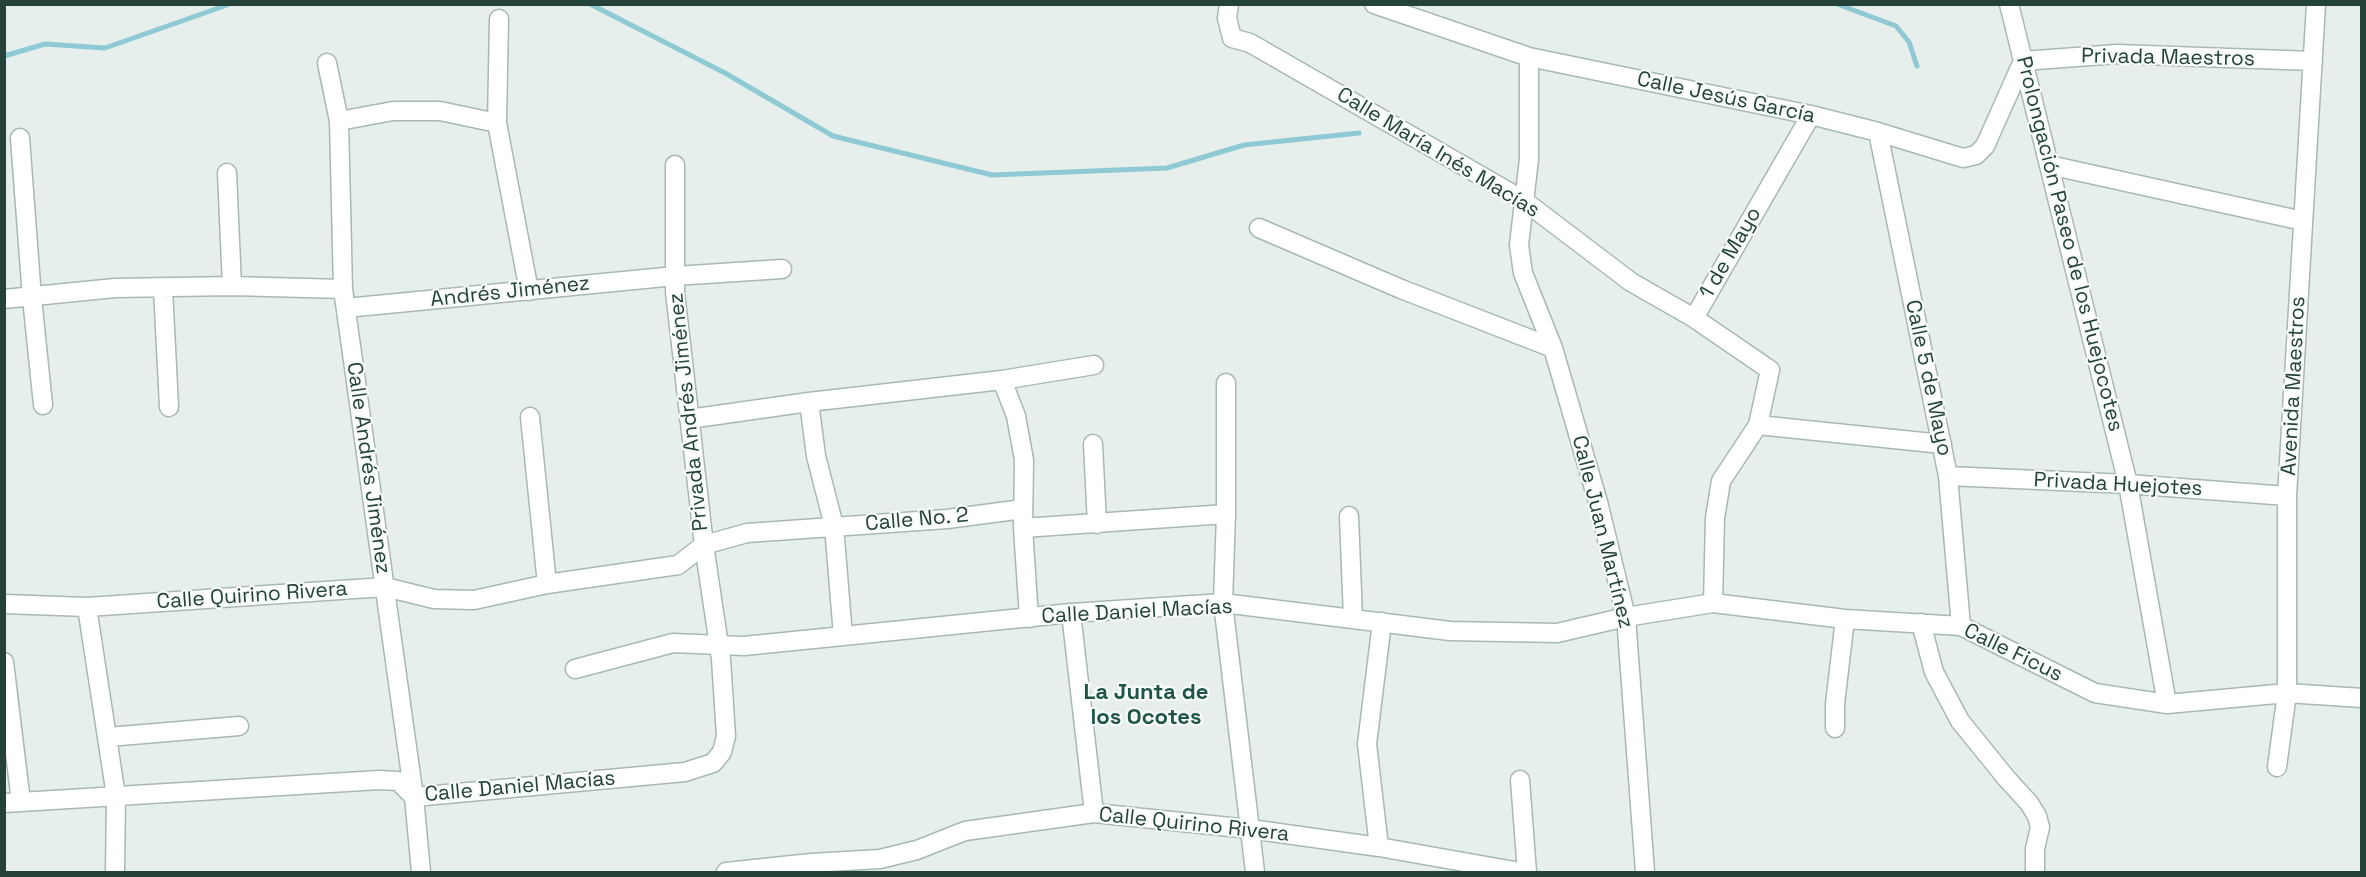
<!DOCTYPE html>
<meta charset="utf-8">
<style>
body{margin:0}
#map{position:relative;width:2366px;height:877px;overflow:hidden;background:#e6efeb;font-family:"Space Grotesk",sans-serif}
canvas{display:block}
.frame{position:absolute;inset:0;border:6px solid #24423a;pointer-events:none}
</style>
<div id="map">
<canvas width="2366" height="877"></canvas>
<div class="frame"></div>
</div>
<script>
const g = document.querySelector('canvas').getContext('2d');
g.lineJoin = 'round';
function strokePath(path, color, width, dash) { g.strokeStyle = color; g.lineWidth = width; g.lineCap = dash ? 'butt' : 'round'; g.setLineDash(dash || []); g.stroke(path); }
function label(font, color, halo, rows, align = 'center') {
  g.font = font + ' "Space Grotesk",sans-serif'; g.lineWidth = 4.5; g.setLineDash([]); g.textBaseline = 'middle'; g.strokeStyle = halo; g.fillStyle = color; for (const [text, x, y, turn = 0] of rows) {
    g.save(); g.translate(x, y); g.rotate((+turn || 0) * Math.PI / 180); g.textAlign = isNaN(turn) ? turn : align; if (halo) g.strokeText(text, 0, 0); g.fillText(text, 0, 0); g.restore();
  }
}
strokePath(new Path2D(`
 M590,4L725,73L833,136L992,175L1167,168L1244,145L1359,133
 M1837,4L1896,26L1909,42L1917,66
 M4,56L45,44L105,48L230,4`), '#8ec9d4', 5);
const minor = new Path2D(`
 M1229,4L1227,18L1232,38L1250,43L1523,200L1631,282L1694,318L1770,370L1758,425L1721,481L1715,518L1713,603
 M1374,4L1529,57L1811,115L1878,132L1963,158L1976,155L1985,146L2023,61L2117,54L2313,61
 M2009,4L2128,484L2167,704
 M499,19L497,123L529,291
 M1529,57V159L1519,245L1523,273L1553,348L1598,502L1626,617L1645,872
 M327,63L339,121L343,289L414,797L421,872
 M339,121L393,111H440L497,123
 M1878,132L1948,476L1961,626
 M20,138L32,298L43,405
 M2049,165L2303,221
 M227,173L232,286
 M1259,228L1401,289L1553,348
 M163,288L169,407
 M4,299L115,288L232,286L343,289
 M346,308L675,276L782,269
 M1694,318L1811,115
 M1002,380L1016,416L1024,460L1023,528L1029,618
 M1226,383V514L1223,603L1255,872
 M809,402L816,456L834,526L843,636
 M530,417L547,584
 M689,419L809,402L1002,380L1094,365
 M1758,425L1942,444
 M1093,444L1097,524
 M1948,476L2128,484L2287,496
 M1349,516L1353,618
 M1023,528L1226,514
 M4,604L87,607L385,587L434,599L474,600L547,584L678,565L704,545L747,533L947,519L1023,509
 M87,607L116,796L115,872
 M1071,613L1094,813
 M1921,623L1934,672L1960,721L2007,779L2029,803L2037,816L2040,827L2035,849V872
 M4,662L21,802
 M575,669L673,643L744,646L1071,613L1223,603L1450,631L1557,633L1626,617L1713,603L1845,619L1961,626L2095,693L2167,704L2287,693L2362,698
 M1835,728V704L1845,619
 M108,737L239,726
 M2277,767L2287,693V496L2316,4
 M1520,780L1527,872
 M4,803L379,780L398,781L414,797L685,772L713,763L722,752L726,736L721,659L704,545L675,292V165
 M1379,847L1367,744L1382,622
 M726,872L811,863L880,859L917,850L965,831L1094,813L1250,829L1379,847L1520,872`);
strokePath(minor, '#a8b8b2', 21);
strokePath(minor, '#fff', 18);
label('21px', '#24423a', '#f7fbf9', [
 ["Privada Maestros",2168,58,1],
 ["Calle Jesús García",1726,98,12],
 ["Calle María Inés Macías",1438,153,31],
 ["Prolongación Paseo de los Huejocotes",2069,244,76],
 ["1 de Mayo",1731,253,-60],
 ["Andrés Jiménez",510,292,-6],
 ["Calle 5 de Mayo",1928,378,78],
 ["Avenida Maestros",2294,386,-87],
 ["Privada Andrés Jiménez",689,412,-96],
 ["Calle Andrés Jiménez",368,468,82],
 ["Privada Huejotes",2118,485,3],
 ["Calle No. 2",917,520,-5],
 ["Calle Juan Martínez",1602,532,76],
 ["Calle Quirino Rivera",252,596,-4],
 ["Calle Daniel Macías",1137,612,-3],
 ["Calle Ficus",2013,653,26],
 ["Calle Daniel Macías",520,787,-5],
 ["Calle Quirino Rivera",1194,825,6]
]);
label('bold 22px', '#1f5548', '#f7fbf9', [
 ["La Junta de",1146,693],
 ["los Ocotes",1146,718]
]);
</script>
